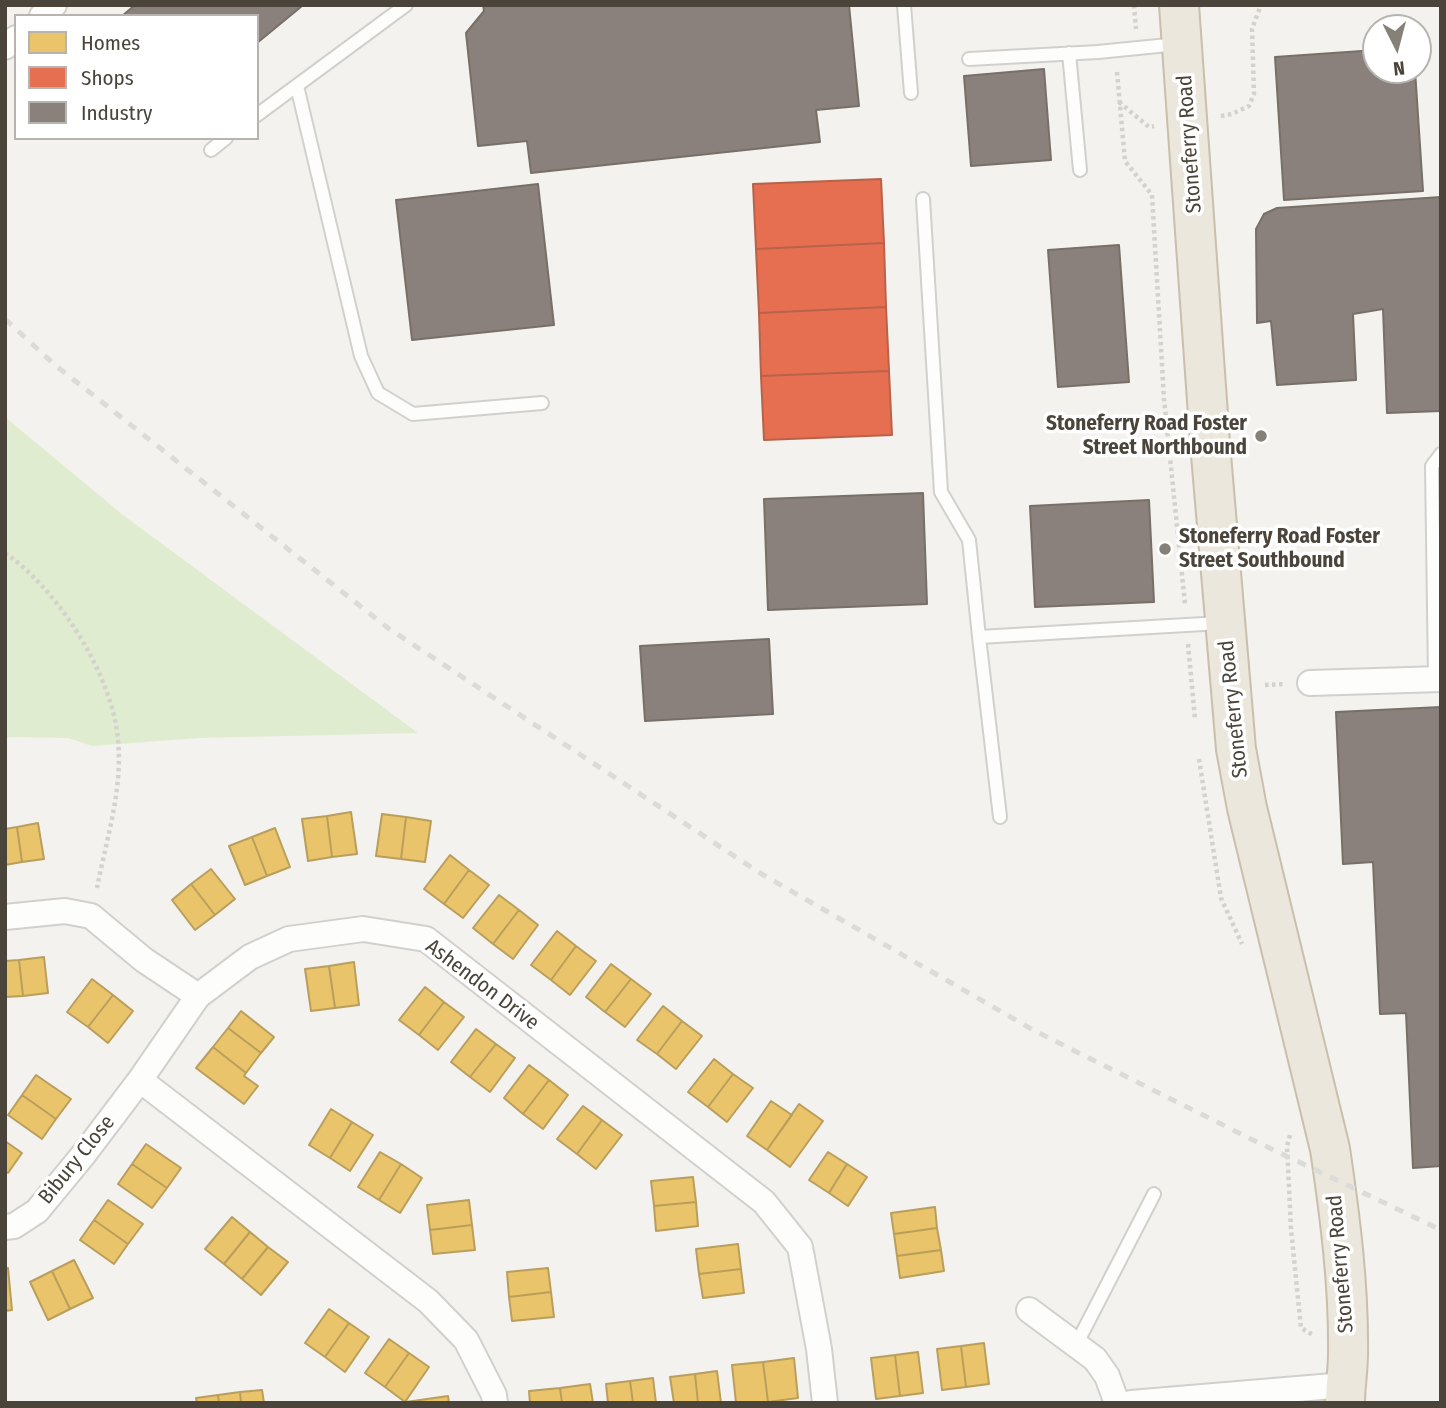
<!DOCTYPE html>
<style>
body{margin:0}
#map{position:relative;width:1446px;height:1408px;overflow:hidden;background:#f3f2ee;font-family:"Fira Sans Condensed",sans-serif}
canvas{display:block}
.frame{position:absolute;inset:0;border:7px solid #4a443a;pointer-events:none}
.legend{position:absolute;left:14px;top:14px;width:245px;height:126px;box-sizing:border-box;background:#fff;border:2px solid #b7b4b0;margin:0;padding:9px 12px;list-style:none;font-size:21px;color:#4a443a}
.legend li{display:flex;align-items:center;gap:14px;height:35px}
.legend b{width:35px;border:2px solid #b7b4b0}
.north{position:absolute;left:1362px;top:14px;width:70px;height:70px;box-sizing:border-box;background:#fff;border:2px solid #b7b4b0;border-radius:50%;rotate:174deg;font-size:19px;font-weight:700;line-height:28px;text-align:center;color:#4a443a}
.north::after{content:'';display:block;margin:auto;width:24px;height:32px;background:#858179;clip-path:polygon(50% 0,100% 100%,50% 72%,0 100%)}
</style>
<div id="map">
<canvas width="1446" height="1408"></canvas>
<div class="frame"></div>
<ul class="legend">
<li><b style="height:19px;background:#e9c46a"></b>Homes</li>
<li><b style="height:19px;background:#e76f51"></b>Shops</li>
<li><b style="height:19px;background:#8a817c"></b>Industry</li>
</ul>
<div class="north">N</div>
</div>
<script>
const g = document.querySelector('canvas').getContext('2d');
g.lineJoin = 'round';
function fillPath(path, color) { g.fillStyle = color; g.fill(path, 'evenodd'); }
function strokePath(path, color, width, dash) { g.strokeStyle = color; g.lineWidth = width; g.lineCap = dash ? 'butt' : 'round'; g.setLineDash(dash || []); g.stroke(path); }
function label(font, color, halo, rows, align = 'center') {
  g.font = font + ' "Fira Sans Condensed",sans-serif'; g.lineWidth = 7; g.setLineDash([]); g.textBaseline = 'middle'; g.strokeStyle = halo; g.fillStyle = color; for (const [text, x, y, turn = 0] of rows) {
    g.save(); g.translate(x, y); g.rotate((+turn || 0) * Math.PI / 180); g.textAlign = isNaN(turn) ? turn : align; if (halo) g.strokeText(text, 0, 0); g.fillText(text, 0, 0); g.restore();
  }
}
fillPath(new Path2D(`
 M5,417L123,515L418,733L199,738L92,746L68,738L5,737Z`), '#e0ecd0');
const homes = new Path2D(`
 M351,812L357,854L332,857L327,816Z
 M382,814L406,817L401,859L376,856Z
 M327,816L332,857L308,861L302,819Z
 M406,817L431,821L425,862L401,859Z
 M38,823L44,859L22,862L17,827Z
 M17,827L22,862L5,865V829Z
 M275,828L290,867L267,876L252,837Z
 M252,837L267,876L245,885L229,846Z
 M450,855L469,870L444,904L424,889Z
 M211,869L235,899L215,915L191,884Z
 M469,870L489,885L463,918L444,904Z
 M191,884L215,915L195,930L172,900Z
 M499,895L519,910L493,944L473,928Z
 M519,910L538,925L513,959L493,944Z
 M557,931L576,946L551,980L531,965Z
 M576,946L596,961L570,995L551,980Z
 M44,957L48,993L23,996L19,960Z
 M19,960L23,996L5,997V961Z
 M354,962L359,1005L335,1008L329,966Z
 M611,964L631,979L605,1012L586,997Z
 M329,966L335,1008L311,1011L305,969Z
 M92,979L113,995L88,1027L67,1012Z
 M631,979L651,994L625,1027L605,1012Z
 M425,987L444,1002L419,1035L399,1020Z
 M113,995L133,1011L108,1043L88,1027Z
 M444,1002L464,1017L438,1050L419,1035Z
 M663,1006L682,1021L657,1054L637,1040Z
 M241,1011L274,1037L261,1053L228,1028Z
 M682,1021L702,1036L676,1069L657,1054Z
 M228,1028L261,1053L246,1073L213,1047Z
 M476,1029L496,1044L470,1077L451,1062Z
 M496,1044L515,1058L490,1092L470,1077Z
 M213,1047L246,1073L244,1076L258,1086L244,1104L196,1068Z
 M714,1059L733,1074L708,1107L688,1092Z
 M529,1065L549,1080L523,1114L504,1098Z
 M733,1074L753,1088L727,1122L708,1107Z
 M36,1075L71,1099L56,1119L22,1095Z
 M549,1080L568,1095L543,1129L523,1114Z
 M22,1095L56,1119L42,1139L8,1115Z
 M771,1101L792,1115L767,1150L747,1136Z
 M799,1104L823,1121L790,1167L767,1150Z
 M583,1106L602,1120L577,1154L557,1139Z
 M331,1109L352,1122L330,1158L309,1145Z
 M602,1120L622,1135L596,1169L577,1154Z
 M352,1122L373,1135L350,1171L330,1158Z
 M5,1141L22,1153L8,1173L5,1171Z
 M146,1144L181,1168L167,1188L132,1164Z
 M380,1152L401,1164L379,1200L358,1187Z
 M828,1152L847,1164L829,1193L809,1180Z
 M132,1164L167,1188L152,1208L118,1184Z
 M401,1164L422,1178L400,1213L379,1200Z
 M847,1164L867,1177L848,1206L829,1193Z
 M693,1177L696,1202L654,1206L651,1181Z
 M108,1200L143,1224L128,1244L94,1220Z
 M469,1200L472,1225L430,1230L427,1205Z
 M696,1202L698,1226L656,1231L654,1206Z
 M935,1207L937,1228L894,1234L891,1213Z
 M232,1217L250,1232L224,1264L205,1249Z
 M94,1220L128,1244L114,1264L80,1240Z
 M472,1225L475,1250L433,1254L430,1230Z
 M937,1228L941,1250L897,1256L894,1234Z
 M250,1232L268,1247L242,1279L224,1264Z
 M738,1244L741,1269L699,1274L696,1249Z
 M268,1247L288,1262L261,1295L242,1279Z
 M941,1250L944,1271L900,1278L897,1256Z
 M74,1260L93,1298L70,1309L52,1271Z
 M5,1268H8L12,1310L5,1311Z
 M548,1268L551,1292L509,1297L507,1272Z
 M741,1269L744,1293L703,1298L699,1274Z
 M52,1271L70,1309L48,1320L30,1282Z
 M551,1292L554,1317L512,1321L509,1297Z
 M329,1309L349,1323L325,1357L305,1343Z
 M349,1323L369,1337L345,1372L325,1357Z
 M389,1339L409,1353L385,1387L365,1373Z
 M984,1343L989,1384L966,1387L961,1346Z
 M961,1346L966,1387L942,1390L937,1349Z
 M918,1352L923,1393L900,1396L895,1355Z
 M409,1353L429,1367L405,1402L385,1387Z
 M895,1355L900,1396L876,1399L871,1358Z
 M794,1358L798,1398L768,1402L763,1362Z
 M763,1362L768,1402L736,1403L732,1365Z
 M717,1371L721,1403H698L695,1374Z
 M695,1374L698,1403H674L670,1377Z
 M653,1378L656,1403H633L630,1381Z
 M630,1381L633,1403H608L606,1384Z
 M590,1384L593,1403H562L560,1388Z
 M560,1388L562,1403H530L529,1391Z
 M262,1390L264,1403H241L240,1392Z
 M240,1392L241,1403H219L218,1395Z
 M218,1395L219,1403H197L196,1398Z
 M448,1396L449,1403H406V1402Z`);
fillPath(homes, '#e9c46a');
strokePath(homes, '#b99e5c', 2);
const shops = new Path2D(`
 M881,179L884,243L756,249L753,184Z
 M884,243L886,307L759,313L756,249Z
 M886,307L889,371L761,376L759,313Z
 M889,371L892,435L764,440L761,376Z`);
fillPath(shops, '#e76f51');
strokePath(shops, '#b8624a', 2);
const industry = new Path2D(`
 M135,5H302V6L257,43V16H122Z
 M483,5H849L859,106L816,110L820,142L531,173L527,141L478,146L466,33L484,11Z
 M1376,50V70H1415L1423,191L1284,200L1275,57Z
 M1044,69L1051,160L971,166L964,76Z
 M538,184L554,325L412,340L396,200Z
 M1441,197V411L1387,413L1383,309L1353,314L1356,380L1277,385L1271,321L1257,323L1256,229L1264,214L1277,208Z
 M1119,245L1129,382L1058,387L1048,250Z
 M923,493L927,604L768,610L764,499Z
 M1149,500L1154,602L1035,607L1030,506Z
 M769,639L773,714L645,721L640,646Z
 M1441,707V1166L1413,1168L1406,1013L1380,1014L1373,862L1343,864L1336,712Z`);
fillPath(industry, '#8a817c');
strokePath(industry, '#776f68', 2);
const lane = new Path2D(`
 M904,5L911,93
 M1069,53L1080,170
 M969,59L1098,52L1178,44
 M297,86L361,356L378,393L413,414L542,403
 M257,115L406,5
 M211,150L226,138
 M923,199L941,492L969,540L979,637
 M1435,679L1432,466L1441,454
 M1000,817L979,637L1221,623
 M1076,1345L1154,1194`);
const street = new Path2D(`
 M42,16L54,5
 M5,47L16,38
 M1310,683L1441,679
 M5,917L65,911L91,916L144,960L198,996
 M140,1080L428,1301L466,1340L494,1395L495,1403
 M5,1227L14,1226L37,1211L84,1154L140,1080L198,996L250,957L289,939L363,929L426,939L764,1202L800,1247L819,1349L825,1403
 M1029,1310L1095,1359L1107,1376L1117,1403
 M1131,1403L1345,1385`);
const highway = new Path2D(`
 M1179,5L1210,443L1236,749L1247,808L1330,1149C1340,1216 1349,1286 1348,1354C1348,1370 1345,1387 1345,1403`);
strokePath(lane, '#d1d0cc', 16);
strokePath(street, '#d1d0cc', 28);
strokePath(highway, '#c9bfab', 42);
strokePath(new Path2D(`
 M1134,5L1136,29
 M1117,72L1125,161L1152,195L1164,399L1185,604
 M1119,102L1149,127L1154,126
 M1221,116L1232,114L1249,106L1254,94L1252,29L1261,5
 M5,553C58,589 113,676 118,740C123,789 106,841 97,888
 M1188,644L1195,719
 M1265,685L1285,684
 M1199,759L1221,898L1242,944
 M1290,1135L1287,1146L1291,1229L1301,1328L1313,1335`), '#d3d2cc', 4.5, [3.5, 3.5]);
strokePath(lane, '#fdfdfc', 12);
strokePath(street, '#fdfdfc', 24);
strokePath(highway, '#ebe7dc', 38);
strokePath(new Path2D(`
 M5,319L55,365L388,628L760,873L1035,1031L1253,1140L1441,1230`), '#dbdbda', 5, [9, 9]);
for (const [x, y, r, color] of [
 [1261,436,7,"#858179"],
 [1165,549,7,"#858179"]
]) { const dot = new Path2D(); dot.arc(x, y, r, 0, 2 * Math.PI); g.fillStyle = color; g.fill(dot); strokePath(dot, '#fff', 2.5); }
label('21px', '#4a443a', '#fff', [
 ["Stoneferry Road",1190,144,-94],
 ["Stoneferry Road",1234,709,-96],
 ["Ashendon Drive",482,985,37],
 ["Bibury Close",77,1160,-51],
 ["Stoneferry Road",1341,1264,-95]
]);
label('bold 21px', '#4a443a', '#fff', [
 ["Stoneferry Road Foster",1247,424],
 ["Street Northbound",1247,448],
 ["Stoneferry Road Foster",1179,537,"left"],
 ["Street Southbound",1179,561,"left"]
], 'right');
</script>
